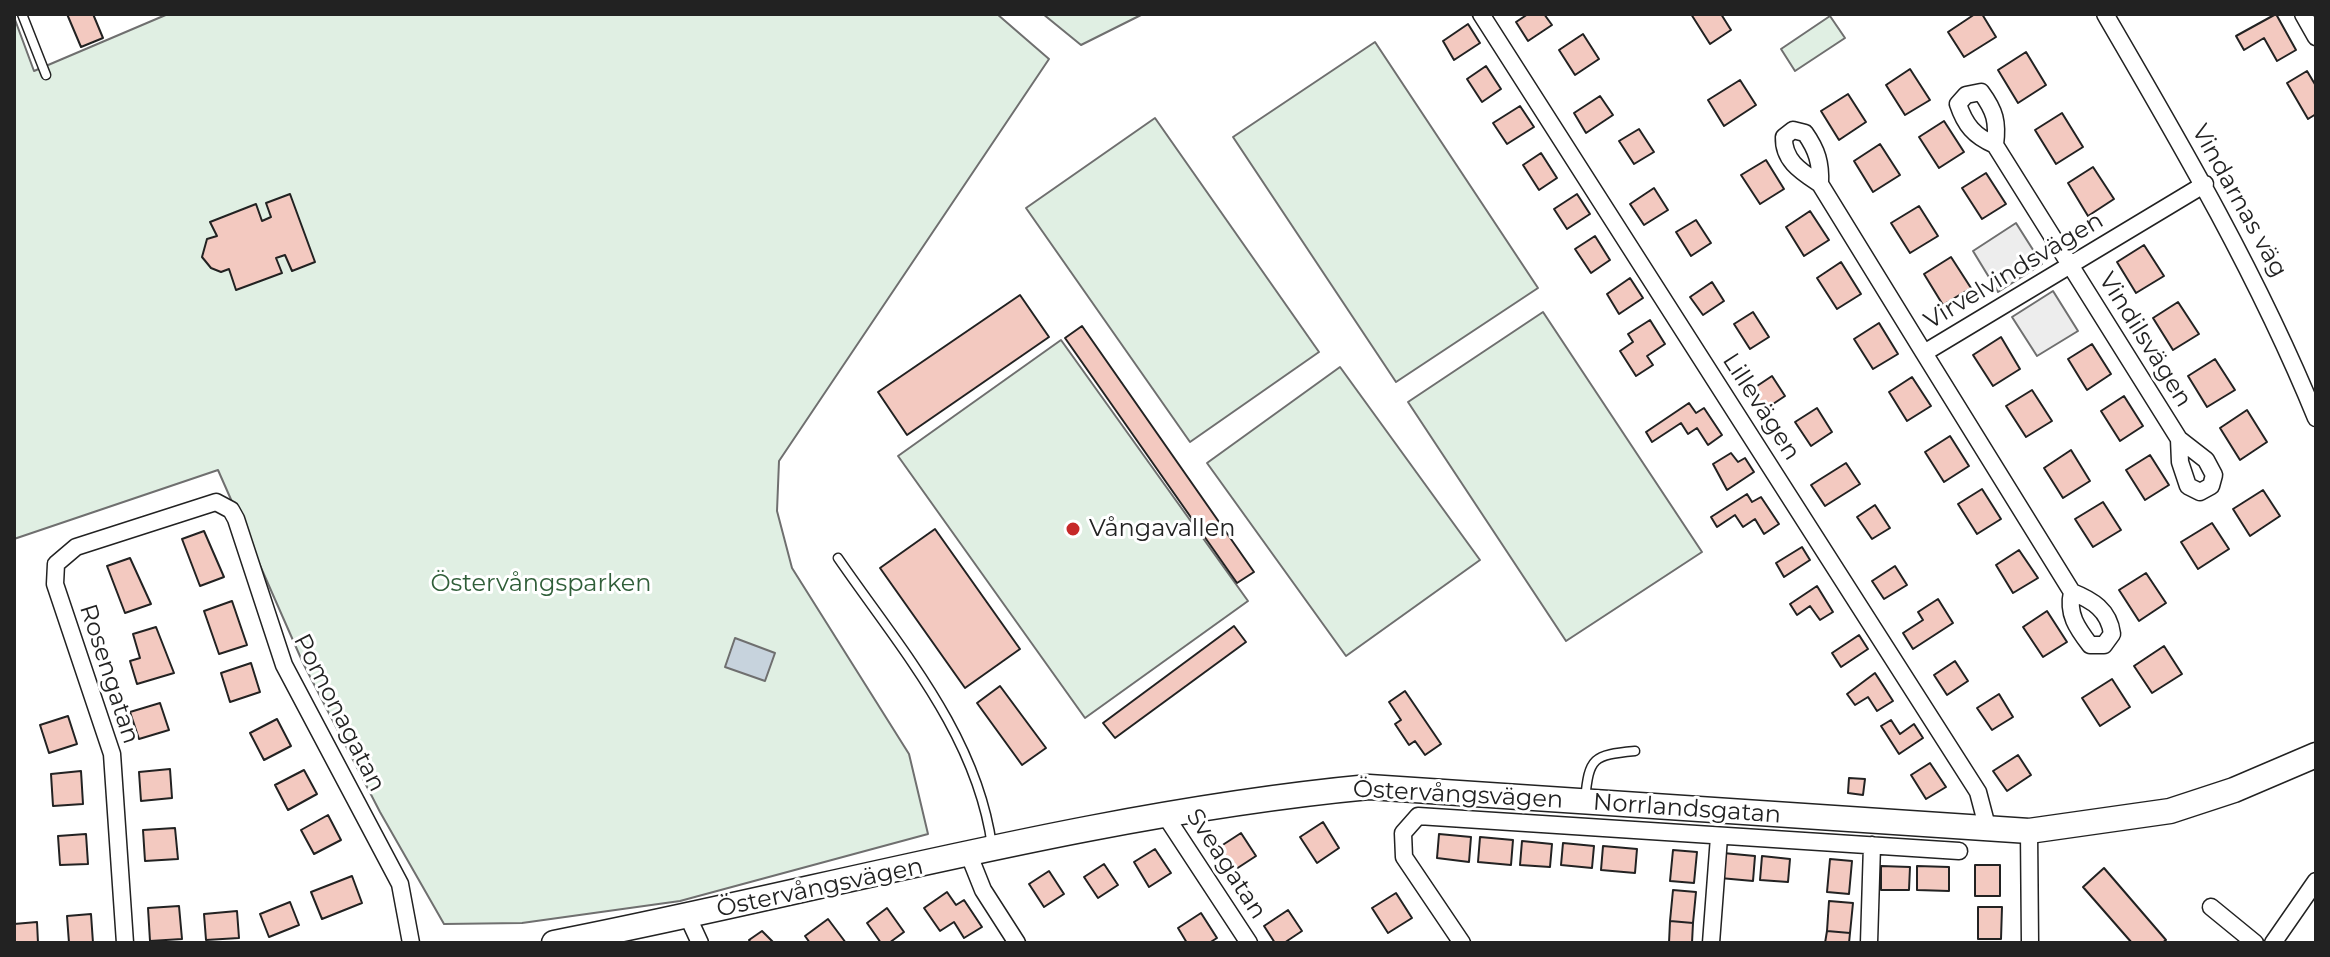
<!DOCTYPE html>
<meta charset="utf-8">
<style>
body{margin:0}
#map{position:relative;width:2330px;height:957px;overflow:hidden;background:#fff;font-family:Montserrat,sans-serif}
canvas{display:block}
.frame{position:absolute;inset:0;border:16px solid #222;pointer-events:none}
</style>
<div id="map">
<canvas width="2330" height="957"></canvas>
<div class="frame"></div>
</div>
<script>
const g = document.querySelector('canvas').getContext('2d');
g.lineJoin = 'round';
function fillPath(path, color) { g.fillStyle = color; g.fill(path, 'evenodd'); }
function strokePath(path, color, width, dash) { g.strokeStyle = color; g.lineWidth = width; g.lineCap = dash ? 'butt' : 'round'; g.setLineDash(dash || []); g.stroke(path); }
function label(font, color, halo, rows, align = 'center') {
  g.font = font + ' Montserrat,sans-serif'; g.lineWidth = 6; g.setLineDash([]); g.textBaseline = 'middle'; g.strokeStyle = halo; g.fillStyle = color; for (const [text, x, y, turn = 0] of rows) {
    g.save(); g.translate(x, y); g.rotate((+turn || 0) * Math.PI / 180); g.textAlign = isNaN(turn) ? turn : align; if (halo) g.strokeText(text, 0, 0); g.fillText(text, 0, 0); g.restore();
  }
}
const green = new Path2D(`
 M168,14H997L1049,59L779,461L777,511L792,568L909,754L928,834L680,901L522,923L444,924L380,812L303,663L218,470L14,539V17L34,71Z
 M1043,14H1143L1081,45Z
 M1830,16L1845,38L1795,71L1781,49Z
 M1375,42L1538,288L1396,382L1233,137Z
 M1155,118L1319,352L1190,442L1026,208Z
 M1543,312L1702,552L1566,641L1408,402Z
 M1061,340L1248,601L1085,718L898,456Z
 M1340,367L1480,560L1346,656L1207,463Z`);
fillPath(green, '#e0efe3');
strokePath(green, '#6f6f6f', 2);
const parking = new Path2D(`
 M2016,223L2042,264L1998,292L1973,251Z
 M2053,291L2078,331L2037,356L2012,317Z`);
fillPath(parking, '#ededed');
strokePath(parking, '#6f6f6f', 2);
const water = new Path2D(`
 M735,638L775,653L765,681L725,667Z`);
fillPath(water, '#c7d3dd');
strokePath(water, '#6f6f6f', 2);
const building = new Path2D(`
 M67,14H93L103,38L81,47Z
 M1528,14H1544L1552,25L1528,41L1516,22Z
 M1691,14H1721L1731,30L1710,44Z
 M1975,14H1982L1996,37L1964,57L1948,32Z
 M2276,14L2296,50L2277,61L2264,38L2244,50L2236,36Z
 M1468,24L1480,43L1454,60L1443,41Z
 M1583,34L1599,59L1575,75L1559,50Z
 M2026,52L2046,85L2018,103L1998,70Z
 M1486,66L1501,89L1482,102L1467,79Z
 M1910,69L1930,100L1905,115L1886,85Z
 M2307,71L2316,86V114L2308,119L2287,83Z
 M1740,80L1756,105L1724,126L1708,100Z
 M1848,94L1866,122L1839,140L1821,111Z
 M1600,96L1613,115L1586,133L1574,113Z
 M1520,106L1534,127L1507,144L1493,123Z
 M2062,113L2083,147L2056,164L2035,130Z
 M1944,121L1964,152L1939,168L1919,137Z
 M1639,129L1654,152L1634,164L1619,141Z
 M1880,144L1900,175L1873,192L1854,161Z
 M1541,153L1557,178L1539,190L1523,165Z
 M1766,160L1784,189L1760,204L1741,175Z
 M2093,167L2114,199L2088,216L2068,183Z
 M1986,173L2006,204L1982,219L1962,188Z
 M1654,188L1668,210L1644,225L1630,204Z
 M290,194L315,262L292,271L285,255L276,258L282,273L236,290L229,269L221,272L211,268L202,257L207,239L217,236L210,222L256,204L262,221L271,217L266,203Z
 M1577,194L1590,214L1567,229L1554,209Z
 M1919,206L1938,236L1910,253L1891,223Z
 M1810,211L1829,240L1804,256L1786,227Z
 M1696,220L1711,243L1691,256L1676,232Z
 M1595,236L1610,260L1591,273L1575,249Z
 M2144,245L2164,276L2136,293L2117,262Z
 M1951,257L1971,288L1943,305L1924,274Z
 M1841,262L1861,294L1837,309L1817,278Z
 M1630,278L1643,298L1619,314L1607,294Z
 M1712,282L1724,301L1703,315L1690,297Z
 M1020,295L1049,337L907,435L878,392Z
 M2178,302L2199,334L2173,350L2153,318Z
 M1753,312L1769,337L1750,349L1734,324Z
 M1650,320L1665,344L1647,356L1653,365L1636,376L1620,351L1633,342L1628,334Z
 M1879,323L1898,354L1873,369L1854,339Z
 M1082,326L1254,572L1237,583L1065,338Z
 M2001,337L2020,369L1993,386L1973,355Z
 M2092,344L2111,374L2087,390L2068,359Z
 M2215,359L2235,390L2207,407L2188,376Z
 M1772,376L1785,396L1764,410L1751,390Z
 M1912,377L1931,406L1907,421L1889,392Z
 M2032,390L2052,421L2026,437L2006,406Z
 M2124,396L2143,426L2120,441L2101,411Z
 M1689,403L1696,413L1704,408L1722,435L1708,445L1697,428L1688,434L1681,423L1652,442L1646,432Z
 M1817,408L1832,432L1811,446L1795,422Z
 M2247,410L2267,442L2240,460L2220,428Z
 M1950,436L1969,466L1944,482L1925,452Z
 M2071,450L2090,481L2063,498L2044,468Z
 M1731,453L1738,462L1745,458L1754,472L1727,490L1713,464Z
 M2150,455L2169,485L2145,500L2126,470Z
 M1846,463L1860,484L1825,506L1811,485Z
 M1982,489L2001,519L1977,534L1958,504Z
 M2263,490L2280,516L2250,536L2233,509Z
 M1747,494L1752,502L1761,497L1779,524L1764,534L1755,519L1743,527L1735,515L1717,527L1711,517Z
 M2103,502L2121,530L2093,547L2075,519Z
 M1875,505L1890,528L1872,539L1857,517Z
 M2212,523L2229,549L2198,569L2181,542Z
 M935,529L1020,649L965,688L880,568Z
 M204,531L224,577L200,586L182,539Z
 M1802,547L1810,560L1784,577L1776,563Z
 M2019,550L2038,578L2013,593L1996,565Z
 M130,558L151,604L125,613L107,566Z
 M1895,566L1907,585L1884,599L1872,581Z
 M2146,573L2166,603L2139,621L2119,590Z
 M1817,586L1833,612L1820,620L1810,606L1797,615L1790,604Z
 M1938,599L1953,623L1913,649L1903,633L1923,620L1918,612Z
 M232,601L247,645L219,654L204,611Z
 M2047,611L2067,642L2043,657L2023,627Z
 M1234,626L1246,642L1115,738L1103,723Z
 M156,627L174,673L137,684L130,661L140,658L133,634Z
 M1859,635L1868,649L1841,667L1832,653Z
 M2164,646L2182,674L2152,693L2134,666Z
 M1955,661L1968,681L1947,695L1934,675Z
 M251,663L260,692L230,702L221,673Z
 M1875,673L1893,701L1877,711L1868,697L1855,705L1847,694Z
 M2112,679L2130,707L2100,726L2082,698Z
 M1000,686L1046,748L1022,765L977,703Z
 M1405,691L1441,744L1425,755L1415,741L1409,745L1395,724L1401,720L1389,702Z
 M1999,694L2013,717L1992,730L1977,708Z
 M160,703L169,730L139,739L130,712Z
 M68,716L77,744L49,753L40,725Z
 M277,719L291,746L264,760L250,733Z
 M1891,720L1900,734L1914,724L1923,738L1899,754L1881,726Z
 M2018,755L2031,775L2007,791L1993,771Z
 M1930,763L1946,787L1926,799L1911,775Z
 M170,769L172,798L141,801L139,772Z
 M304,770L317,794L288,810L275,785Z
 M81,771L83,804L53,806L51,774Z
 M1849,778L1865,779L1863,795L1848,793Z
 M328,815L341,840L314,854L301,830Z
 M1323,822L1339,848L1317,863L1300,837Z
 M175,828L178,859L145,861L143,830Z
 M1241,833L1256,856L1233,871L1218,848Z
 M86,834L88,864L60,865L58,836Z
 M1439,834L1471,837L1469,862L1437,858Z
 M1480,837L1513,840L1511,865L1478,862Z
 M1522,841L1552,844L1550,867L1520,865Z
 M1563,843L1594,846L1592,868L1561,865Z
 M1603,846L1637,849L1635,873L1601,870Z
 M1155,849L1171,873L1149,887L1134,862Z
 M1673,850L1697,852L1694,883L1670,881Z
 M1723,853L1755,856L1753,881L1720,878Z
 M1762,856L1790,859L1788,882L1760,880Z
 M1830,859L1852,861L1849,894L1827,892Z
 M1104,864L1118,885L1098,898L1084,877Z
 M1975,865H2000V896H1975Z
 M1881,866L1910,867L1909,890H1881Z
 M1917,866L1949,867V891L1917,890Z
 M2104,868L2166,940L2162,943H2132L2083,887Z
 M1049,871L1064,894L1044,907L1029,884Z
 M352,876L362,903L322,919L311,892Z
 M1673,890L1696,892L1693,923L1670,921Z
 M947,892L956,905L964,900L982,927L964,938L954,922L940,931L924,908Z
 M1396,893L1412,918L1388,933L1372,908Z
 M1829,901L1853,903L1850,933L1827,931Z
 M290,902L299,925L269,937L260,914Z
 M179,906L182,939L150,941L148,908Z
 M1978,907H2002L2001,939H1978Z
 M887,908L904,932L889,943H881L867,923Z
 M1288,910L1302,931L1284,943H1275L1264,926Z
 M237,911L239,938L206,940L204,914Z
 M1201,913L1217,938L1209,943H1187L1178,928Z
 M91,914L93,943H69L67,916Z
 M828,919L846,943H810L805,936Z
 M1670,921L1693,923L1692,943H1669Z
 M37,922L38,943H14V924Z
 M762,931L774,943H751L749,940Z
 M1827,931L1850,933L1849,943H1825Z`);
fillPath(building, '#f3c9c0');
strokePath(building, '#222', 2);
const lane = new Path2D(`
 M22,14L46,75
 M838,558C900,648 977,735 992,846
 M1585,800C1589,757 1593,755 1635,751`);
const street = new Path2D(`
 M1481,14L1978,792L1988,830
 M2105,14C2182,146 2258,276 2316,418
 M2303,14L2316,37
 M1995,145C1998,122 1995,111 1981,92L1966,95L1958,104C1965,125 1974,136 1995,145L2179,439L2180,462L2188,486L2200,492L2211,486L2214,475L2206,460L2179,439
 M1820,184C1802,172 1783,161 1784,137L1793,130L1805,133C1817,150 1821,163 1820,184L1924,353
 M2072,592C2067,614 2077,628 2090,645H2104L2112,634C2109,610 2092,600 2072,592L1924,353L2205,184
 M1163,812L1249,943
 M2029,831L2030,943
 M969,855L983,890L1017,943
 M2211,907L2255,943
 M688,917L700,943
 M125,943L112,754L55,584L56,564L76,547L216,502L231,510L236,519L284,665L400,884L411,943
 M1462,943L1404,857L1403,833L1418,816L1959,851
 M1711,943L1719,837
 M1869,943L1872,845
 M2273,943L2316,881`);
const secondary = new Path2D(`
 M554,943C825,890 1094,813 1369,787L2029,831L2170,811L2234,790L2316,755`);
strokePath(lane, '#222', 11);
strokePath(street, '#222', 19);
strokePath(secondary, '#222', 27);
strokePath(lane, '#fff', 8);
strokePath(street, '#fff', 16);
strokePath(secondary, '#fff', 24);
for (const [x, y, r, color] of [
 [1073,529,8,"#c62828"]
]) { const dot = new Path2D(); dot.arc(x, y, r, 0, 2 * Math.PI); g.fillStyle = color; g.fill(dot); strokePath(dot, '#fff', 3); }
label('24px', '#222', '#fff', [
 ["Vindarnas väg",2239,201,61],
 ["Virvelvindsvägen",2014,271,-31],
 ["Vindilsvägen",2145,340,58],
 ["Lillevägen",1761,407,57],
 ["Rosengatan",109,674,72],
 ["Pomonagatan",339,713,63],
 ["Östervångsvägen",1458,795,3],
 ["Norrlandsgatan",1687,809,4],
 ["Sveagatan",1226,864,57],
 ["Östervångsvägen",820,888,-12]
]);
label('24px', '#222', '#fff', [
 ["Vångavallen",1089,529]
], 'left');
label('24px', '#2f5e38', '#fff', [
 ["Östervångsparken",541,584]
]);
</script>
